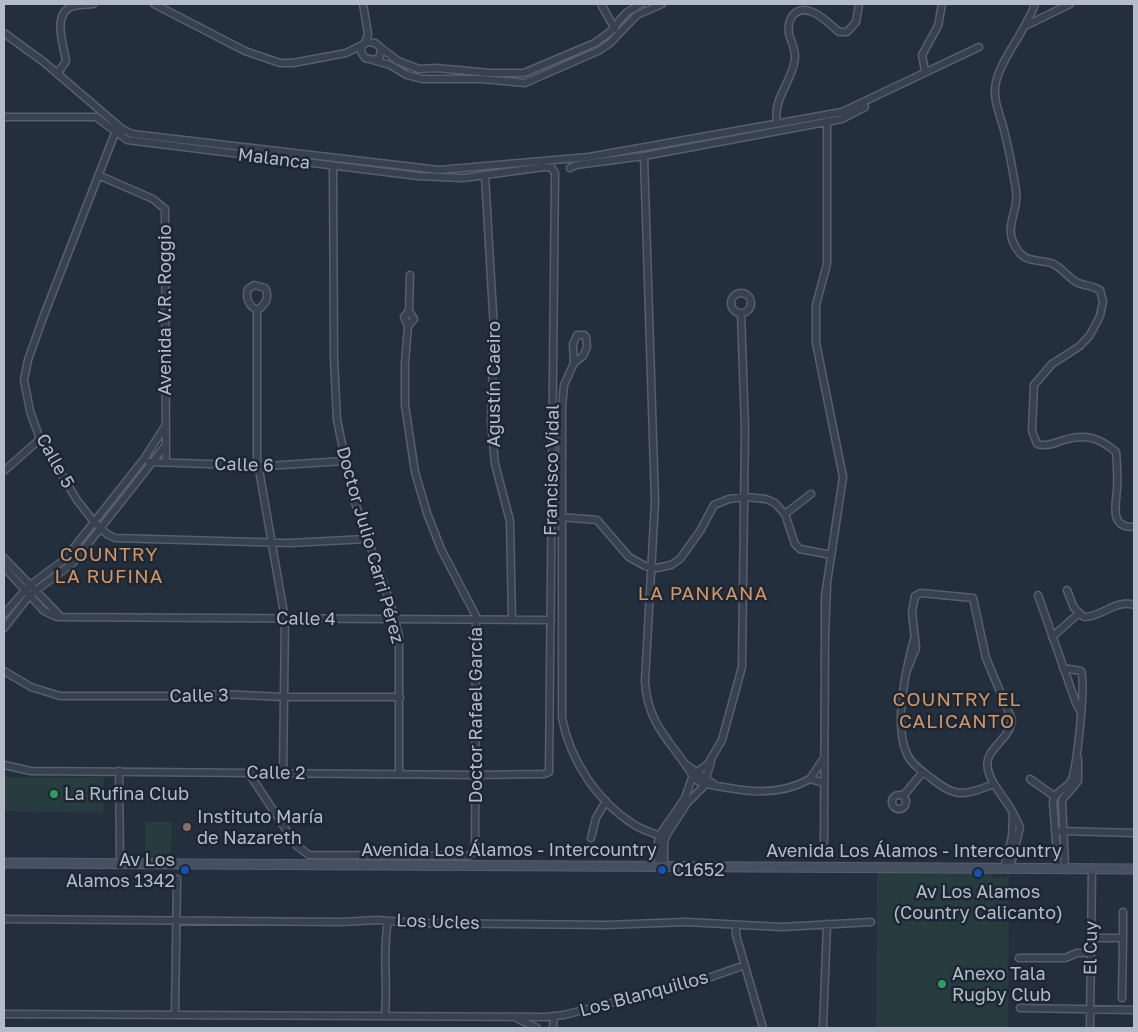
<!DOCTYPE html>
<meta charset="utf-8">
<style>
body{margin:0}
#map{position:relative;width:1138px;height:1032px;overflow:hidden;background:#242f3e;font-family:"Golos Text",sans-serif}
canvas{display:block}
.frame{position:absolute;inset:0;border:5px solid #b4bcc9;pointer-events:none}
</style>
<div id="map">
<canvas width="1138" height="1032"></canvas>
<div class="frame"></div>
</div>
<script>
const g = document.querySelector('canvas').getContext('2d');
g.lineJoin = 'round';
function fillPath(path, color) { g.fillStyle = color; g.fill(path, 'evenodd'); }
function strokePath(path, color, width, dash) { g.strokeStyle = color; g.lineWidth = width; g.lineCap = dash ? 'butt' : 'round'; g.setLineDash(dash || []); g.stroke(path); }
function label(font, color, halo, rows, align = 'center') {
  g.font = font + ' "Golos Text",sans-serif'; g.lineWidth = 5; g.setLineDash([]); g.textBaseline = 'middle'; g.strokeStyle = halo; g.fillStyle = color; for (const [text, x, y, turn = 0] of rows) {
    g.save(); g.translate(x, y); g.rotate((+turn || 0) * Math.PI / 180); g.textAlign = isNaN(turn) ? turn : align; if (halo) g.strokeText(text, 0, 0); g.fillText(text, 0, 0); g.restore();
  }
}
fillPath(new Path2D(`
 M4,774L8,777H104L103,813L4,811Z
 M145,822H172L171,858H145Z
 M877,870H989L993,878L1007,877V871H1009L1008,1028H876Z`), '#263c3f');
const street = new Path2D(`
 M154,4L245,51L280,63H293L346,53L368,42L375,43L381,48L380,57L374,60L365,58L361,52L362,45
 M363,4L368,34L365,43
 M601,4L615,29
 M1035,4C1025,32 1002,57 996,82C992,99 1000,114 1004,130C1009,150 1013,171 1016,190C1020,213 1000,228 1019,252C1026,262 1041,260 1051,263C1062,267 1068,278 1078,283C1086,286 1091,285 1100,290L1103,301L1100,316L1090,335L1080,346L1052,364L1034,385L1032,431L1037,444C1047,447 1054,443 1064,440C1085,433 1100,438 1116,452C1117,464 1118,476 1117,488C1116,505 1109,528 1134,527
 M1027,25L1070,4
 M4,33L45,63L122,129L132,134L439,170L589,157L842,112L979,47
 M381,48L398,61L419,69L436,68L490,73H524L595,43L610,32L626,13L641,4
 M373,60L390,65L407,75L422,79H482L525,83L598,51L610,43L637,15L662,4
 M925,71L922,55L938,26L942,4
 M58,73L66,61C64,47 53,17 69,8C75,4 85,5 93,4
 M4,117H96L127,140L418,176L463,178L544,167L552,168L555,173L549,772L544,774L476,775L31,771L4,765
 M777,122C773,100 789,85 794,64C797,52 792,44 789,34C788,27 789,20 793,15C808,0 828,23 839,32H847L856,22L859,4
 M115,133L44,315L28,360L24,380L30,411L40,439L51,457L77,500L94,522L107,534L115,538L290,543L366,539
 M333,166L334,359L337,420L353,497L391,605L399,636V774
 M570,168L576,165L644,156
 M98,175L153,199L165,209L166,462
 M485,176L494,330L491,422L495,464L510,521L512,620
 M731 303a10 10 0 1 1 20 0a10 10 0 1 1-20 0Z
 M257,310C249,306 245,298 248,289L254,285L265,288C270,296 266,305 257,310V458L285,619L283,773
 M409,311L414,319L408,326L404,317Z
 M409,311L410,275
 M574,363L573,344L577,335H584L586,337L587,347L583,356L574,363L564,385L562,407V718C570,760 597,801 633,824C643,831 655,833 665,838
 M149,462L266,466L345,461
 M4,471L40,439
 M785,514L811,494
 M561,517L597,520L629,557L645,566L657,568L671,565L680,559L700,531L714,505L729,499L745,497L766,499L775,503L785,514L795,544L800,549L831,555
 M4,558L61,617
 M4,567L44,611L57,617L551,620
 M827,584L825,637V596L843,477L816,343V305L827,264V121
 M1067,590L1074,608L1084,617C1102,617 1116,599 1134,605
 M1038,595L1076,703L1080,711
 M4,614L29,586L64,560L144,459L164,428
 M4,628L30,595L73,563L165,446
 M1052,637L1078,614
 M914,639C906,669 893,724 907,754C911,764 922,771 931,778C956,799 965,795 994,784L1011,809L1020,827L1010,868
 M907,670L916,648L912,612L915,596L921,593L973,598L986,658L1012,720C1008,747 973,749 994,784
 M4,671L31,687L60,696H189L222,694L284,697H400
 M824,758L810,779L824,783
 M685,764C665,736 647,719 645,681L655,502L644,156L842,119L865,107
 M119,771L120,864
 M248,772L297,846L309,855L468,856L475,851L476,616L441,549L427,513L415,472L405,405V363L408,326
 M1030,779L1054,796
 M715,785L685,764L695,779L701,783C738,790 774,799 810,779
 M892 802a7 7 0 1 1 14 0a7 7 0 1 1-14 0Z
 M903,796L923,772
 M1061,831L1134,833
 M591,838L596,818L606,801
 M824,842L825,637
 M658,867V841L661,833L685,798L693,775L708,764L722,740L742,667L745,429L741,313
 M664,867V842L667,834L687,803L703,787L711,762
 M1004,867L1012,837L1013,815
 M1058,868L1053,802C1055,790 1068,789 1072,779C1077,764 1086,684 1081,671L1063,668
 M1065,868L1062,800L1078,781V759
 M1123,912V938
 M4,919L341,922L377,920L414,923L606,925L686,922L782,927L871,922
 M736,925V935L763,1028
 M1091,938H1123L1122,998
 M1019,958H1065L1077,953H1091
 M1020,1008L1134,1010
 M4,1014L545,1017L564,1015L711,977L745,965
 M175,1014L177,879
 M385,1015C388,983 382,952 388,921
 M518,1019L537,1028
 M553,1028L554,1017
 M823,1028L827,924
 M1090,1028L1092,868`);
const secondary = new Path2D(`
 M4,863L1134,869`);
strokePath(street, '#565f6c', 9);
strokePath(secondary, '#565f6c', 11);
strokePath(street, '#38414e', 6);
strokePath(secondary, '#465061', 9);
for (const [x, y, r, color] of [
 [54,794,5,"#2e9e5b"],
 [187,827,5,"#8d6e63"],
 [185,870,5,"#1a4fb4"],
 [662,870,5,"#1a4fb4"],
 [978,873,5,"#1a4fb4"],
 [942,984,5,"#2e9e5b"]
]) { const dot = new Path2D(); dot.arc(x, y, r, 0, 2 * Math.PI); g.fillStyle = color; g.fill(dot); strokePath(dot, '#1d2633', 2); }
label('18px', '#b4bcc9', '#1d2633', [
 ["Malanca",274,159,7],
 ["Avenida V.R. Roggio",165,310,-90],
 ["Agustín Caeiro",494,384,-90],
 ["Calle 5",55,461,61],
 ["Calle 6",244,465,2],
 ["Francisco Vidal",552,470,-89],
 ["Doctor Julio Carri Pérez",370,545,74],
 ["Calle 4",306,619,1],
 ["Calle 3",199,696,-1],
 ["Doctor Rafael García",476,715,-90],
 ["Calle 2",276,773,1],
 ["Avenida Los Álamos - Intercountry",509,850],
 ["Avenida Los Álamos - Intercountry",914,851],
 ["Los Ucles",438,922,2],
 ["El Cuy",1091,948,-89],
 ["Los Blanquillos",644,994,-15]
]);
label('18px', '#b4bcc9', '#1d2633', [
 ["La Rufina Club",64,794],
 ["Instituto María",197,817],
 ["de Nazareth",197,838],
 ["Av Los",175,860,"right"],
 ["Alamos 1342",175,881,"right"],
 ["C1652",672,870],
 ["Av Los Alamos",978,892,"center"],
 ["(Country Calicanto)",978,913,"center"],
 ["Anexo Tala",952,974],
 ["Rugby Club",952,995]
], 'left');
g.letterSpacing = '1px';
label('19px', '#d59563', '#1d2633', [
 ["COUNTRY",109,555],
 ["LA RUFINA",109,577],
 ["LA PANKANA",703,594],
 ["COUNTRY EL",957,700],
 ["CALICANTO",957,722]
]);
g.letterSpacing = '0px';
</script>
